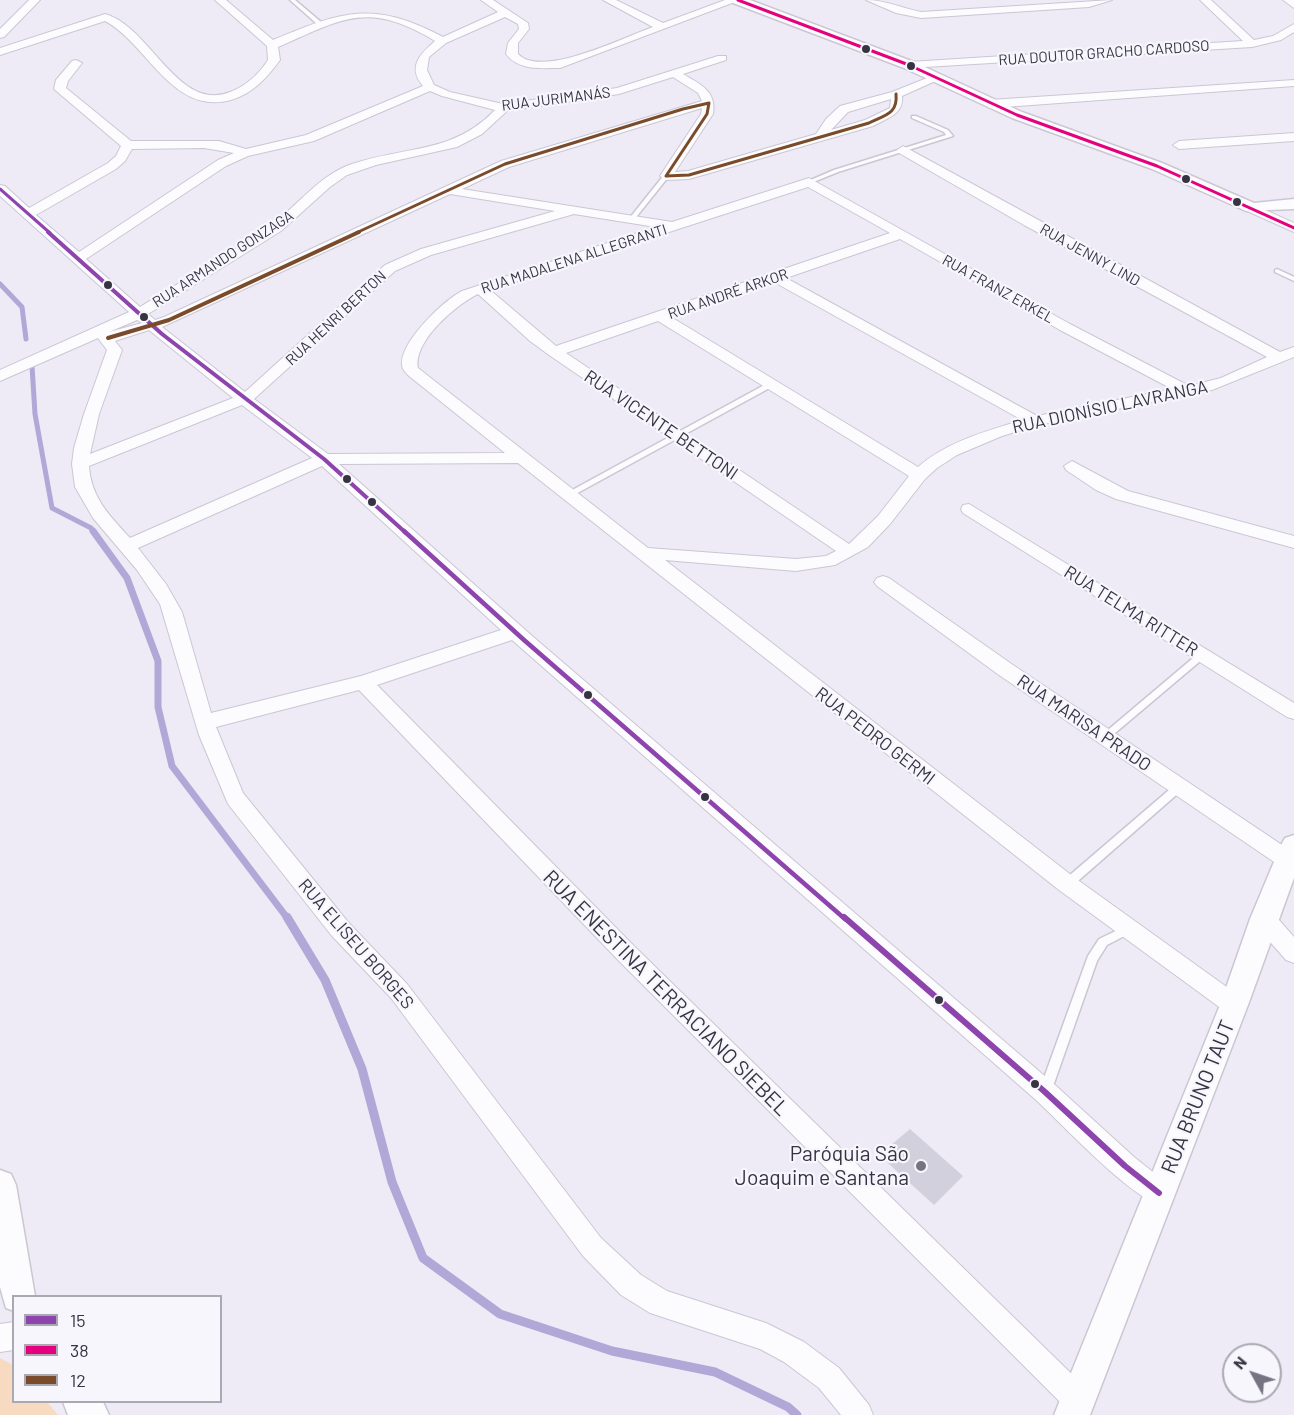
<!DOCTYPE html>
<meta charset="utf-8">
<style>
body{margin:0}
#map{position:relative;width:1294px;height:1415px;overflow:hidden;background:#eeebf7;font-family:Barlow,sans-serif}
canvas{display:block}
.legend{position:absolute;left:12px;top:1295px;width:210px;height:108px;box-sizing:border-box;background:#f7f6fd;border:2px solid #aaa8b2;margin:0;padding:8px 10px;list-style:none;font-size:18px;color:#373442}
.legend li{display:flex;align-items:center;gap:12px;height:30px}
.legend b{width:30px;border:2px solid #aaa8b2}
.north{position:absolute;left:1222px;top:1343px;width:60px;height:60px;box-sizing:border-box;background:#f7f6fd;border:2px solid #aaa8b2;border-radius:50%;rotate:310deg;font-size:16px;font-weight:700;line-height:24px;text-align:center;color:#373442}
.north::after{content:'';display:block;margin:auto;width:21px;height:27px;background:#777481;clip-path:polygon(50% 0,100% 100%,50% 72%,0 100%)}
</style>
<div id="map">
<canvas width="1294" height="1415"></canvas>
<ul class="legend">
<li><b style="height:8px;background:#8e44ad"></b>15</li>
<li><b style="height:8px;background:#e5007d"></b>38</li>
<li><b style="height:8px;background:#7a4b2a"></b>12</li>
</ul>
<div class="north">N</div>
</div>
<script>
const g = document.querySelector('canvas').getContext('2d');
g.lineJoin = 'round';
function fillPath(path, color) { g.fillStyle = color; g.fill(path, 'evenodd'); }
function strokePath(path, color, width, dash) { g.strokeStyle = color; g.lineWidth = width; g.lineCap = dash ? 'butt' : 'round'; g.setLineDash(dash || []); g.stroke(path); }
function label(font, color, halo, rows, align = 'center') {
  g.font = font + ' Barlow,sans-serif'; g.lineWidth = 4.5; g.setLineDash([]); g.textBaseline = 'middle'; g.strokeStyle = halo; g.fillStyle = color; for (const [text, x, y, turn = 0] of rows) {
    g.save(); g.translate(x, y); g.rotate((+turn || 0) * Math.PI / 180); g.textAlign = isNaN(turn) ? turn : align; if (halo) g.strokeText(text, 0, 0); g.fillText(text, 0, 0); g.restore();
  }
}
fillPath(new Path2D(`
 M0,1358L13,1365L14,1402H47L58,1415H0Z`), '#f7dac0');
strokePath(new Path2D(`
 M0,284L22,307L26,339
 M32,366L35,414L52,508L91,528L95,533`), '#b2a8d7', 5);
strokePath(new Path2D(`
 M93,531L127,578L158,661V707L172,766L288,919`), '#b2a8d7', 7);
strokePath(new Path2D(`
 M287,917L325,980L362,1069L392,1182L423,1258L500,1314L612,1351L715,1372L788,1407L797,1415`), '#b2a8d7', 9);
fillPath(new Path2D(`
 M910,1129L963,1176L934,1205L879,1155Z`), '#d2d0dd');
const service = new Path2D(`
 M290,0H295L321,22V24H317Z
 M912,116H916L948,130L953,136L838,172L811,183L806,182L834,170L946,135L944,132L912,118Z
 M664,175L669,176L633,221H629V219Z
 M1277,269L1294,277V281L1275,272V270Z
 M768,383H774L775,385L572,496H566L565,494Z
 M1202,652L1206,655L1205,657L1108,739H1102L1100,737L1102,735L1199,653Z
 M1179,783L1182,784L1184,787L1182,790L1071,887L1067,888L1063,887L1062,884L1063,881L1176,784Z
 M1128,925L1132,926L1133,929L1132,932L1107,945L1097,961L1052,1089L1050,1093L1046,1094L1042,1093L1040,1089L1088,956L1099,939Z`);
const minor = new Path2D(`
 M29,0H40L4,37L0,38V29Z
 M215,0H226L273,40C342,11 373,0 443,37L498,12L481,0H493L528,23L529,29L518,43V54C542,79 624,37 653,27L603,0H616L663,23L725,0H740L560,68C541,68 519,71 506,54L508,43L519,29L518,24L505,17L446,43L429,57L427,70L434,85L450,92L503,104L617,88L718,56H726V60L683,74C700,84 717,91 713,114L675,172L688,171L816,134L826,119L840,106L892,92L932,76H940L942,78L902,96C904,114 888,118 873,126L689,179L666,180L660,176L701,114L702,108L509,167L462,189L672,222L809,178L1070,324L1189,386L1221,378L1267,357L1024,225L899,153L897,150L903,146L1280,352L1294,347V357L1212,390L1038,425L1002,436L957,455L937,468L925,479L890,524L868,547L835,565L796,571L665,560L1075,878L1242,998L1246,1005L1242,1012L1234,1015L1226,1012L1059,890L518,463L339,464L531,635L1054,1084L1134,1157L1168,1184L1172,1193L1168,1202L1159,1205C1124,1191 1066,1128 1036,1100L512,640L377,685L635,947L1087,1389L1091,1399L1087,1409L1077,1413L1067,1409L619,961L359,690L216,727L243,793L348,922L407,984L601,1238L641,1275L667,1291L766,1323L804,1342L839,1368L869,1405L873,1415H841L819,1388L784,1362L760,1349L650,1313L621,1295L583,1256L391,998L332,936L228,804L199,735L160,604L137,570L93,518L75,487L72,464L74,448L84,414L107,350L98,338L0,381V370L129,312L0,196V185L5,186L29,208L108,163L116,156L121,146L54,89L56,80L72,61L76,60L82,63L68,81L66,88L131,141H219L246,149L306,135L423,86C407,67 420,54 435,41C367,0 343,19 278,47L280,60C267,78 252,94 231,100C172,116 148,44 105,21L0,55V48L105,14C150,26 178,113 230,92C246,86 259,74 268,60L267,46ZM673,77L698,93L702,101L501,161L164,317L155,320L148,314L281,231L330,187L347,175L376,165L457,147L482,134L507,111L619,94ZM430,91L442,96L495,110C453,154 405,146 352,164C319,175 300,204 272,224C231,255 184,279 140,307L86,259L226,166L248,156L314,141ZM891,99L890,108L865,120L831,130L848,112ZM204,148L234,153L218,160L79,252L36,215L116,169L125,161L132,149ZM808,187L890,233L556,346L490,290ZM450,194L555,211L421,249L385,265L245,392L162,327ZM574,214L656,227L462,291C443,301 401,341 402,364C402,369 405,372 409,376L505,453L328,454L254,399L395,271L431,255ZM900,239L1060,330L1172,389L1037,416L786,278ZM774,282L1022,420C987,431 946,442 918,467L671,317ZM478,294L530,341L549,355L836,551L826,556L796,559L648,548L418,368C413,341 457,304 478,294ZM137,320L142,323L109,332ZM658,321L909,476L878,516L849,544L566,353ZM149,330L233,398L90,454L99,414L122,350L115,341ZM242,405L312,458L130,538C110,516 91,498 89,466ZM322,466L501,630L361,676L211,713L182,612L166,584L138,548Z
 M866,0C885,0 902,8 921,12L1112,0L1089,7L921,18L896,13Z
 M1200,0H1211L1254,40L1273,36L1294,24V32L1281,40L1252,47L909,68L903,65L909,62L1243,41Z
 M1283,0H1294V8Z
 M1294,80V86L990,108L984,104L990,100Z
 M1294,133V141L1179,149L1173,145L1179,141Z
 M1252,204L1294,223V232L1247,211L1245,208Z
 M1072,461L1128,491L1294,536V548L1116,499L1096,490L1066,470L1064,466Z
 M969,504L1294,703V719L1287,717L963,513L961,509L963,505Z
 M883,576L889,578L1013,665L1294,853V867L1288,869L1280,866L999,675L877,586L874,582L877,578Z
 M1264,910L1272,912L1294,937V963L1286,960L1256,926L1253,919L1256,912Z
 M14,1322V1350L0,1352V1324Z`);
const tertiary = new Path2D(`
 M732,0H750L914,62L1022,112L1162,163L1254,203L1294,199V209L1246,211L1152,169L1012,118L904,68L733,3Z
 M1294,835V878L1248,1005L1090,1415H1054L1220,1005L1250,919L1281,845L1285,838Z
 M0,1170L11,1174L16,1185L35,1296H14V1311L6,1308L0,1287Z
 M63,1402H103L109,1415H68Z`);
strokePath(service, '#cac7d3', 3);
strokePath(minor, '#cac7d3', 2);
strokePath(tertiary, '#cac7d3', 3);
fillPath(service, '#fcfcfe');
fillPath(minor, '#fcfcfe');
fillPath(tertiary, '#fcfcfe');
strokePath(new Path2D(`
 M0,189L50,233`), '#8e44ad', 3);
strokePath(new Path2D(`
 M48,232L162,334L324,459L406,533`), '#8e44ad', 4);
strokePath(new Path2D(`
 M404,531L524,640L845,919`), '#8e44ad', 4.5);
strokePath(new Path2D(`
 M844,917L1045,1092L1125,1166L1159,1193`), '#8e44ad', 6);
strokePath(new Path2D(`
 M738,0L909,65L1017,115L1157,166L1294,228`), '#e5007d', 3);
strokePath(new Path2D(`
 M356,233L505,164L683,109L709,103L707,114L666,176L689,175L869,123C885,115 898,114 896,94`), '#7a4b2a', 3);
strokePath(new Path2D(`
 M108,338L169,320L359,232`), '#7a4b2a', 4);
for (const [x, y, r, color] of [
 [866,49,5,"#373442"],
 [911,66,5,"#373442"],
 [1186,179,5,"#373442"],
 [1237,202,5,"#373442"],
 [108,285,5,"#373442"],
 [144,317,5,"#373442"],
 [347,479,5,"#373442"],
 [372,502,5,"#373442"],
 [588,695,5,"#373442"],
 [705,797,5,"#373442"],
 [939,1000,5,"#373442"],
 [1035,1084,5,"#373442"],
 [921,1166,6,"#777481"]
]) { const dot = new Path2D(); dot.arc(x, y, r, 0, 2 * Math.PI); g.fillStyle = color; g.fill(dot); strokePath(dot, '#f7f6fd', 2); }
label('15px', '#373442', '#f7f6fd', [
 ["RUA DOUTOR GRACHO CARDOSO",1104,53,-4],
 ["RUA JURIMANÁS",556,99,-7],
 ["RUA JENNY LIND",1090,255,29],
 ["RUA ARMANDO GONZAGA",223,259,-33],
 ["RUA MADALENA ALLEGRANTI",574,259,-18],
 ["RUA FRANZ ERKEL",998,289,29],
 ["RUA ANDRÉ ARKOR",728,294,-19],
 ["RUA HENRI BERTON",336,318,-43]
]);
label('18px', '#373442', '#f7f6fd', [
 ["RUA DIONÍSIO LAVRANGA",1110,407,-12],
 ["RUA VICENTE BETTONI",661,425,34],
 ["RUA TELMA RITTER",1131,611,32],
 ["RUA MARISA PRADO",1084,723,34],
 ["RUA PEDRO GERMI",875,736,38],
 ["RUA ELISEU BORGES",356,944,49]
]);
label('21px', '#373442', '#f7f6fd', [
 ["RUA ENESTINA TERRACIANO SIEBEL",666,993,45],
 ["RUA BRUNO TAUT",1198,1097,-68]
]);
label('21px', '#373442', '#f7f6fd', [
 ["Paróquia São",909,1154],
 ["Joaquim e Santana",909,1178]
], 'right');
</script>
